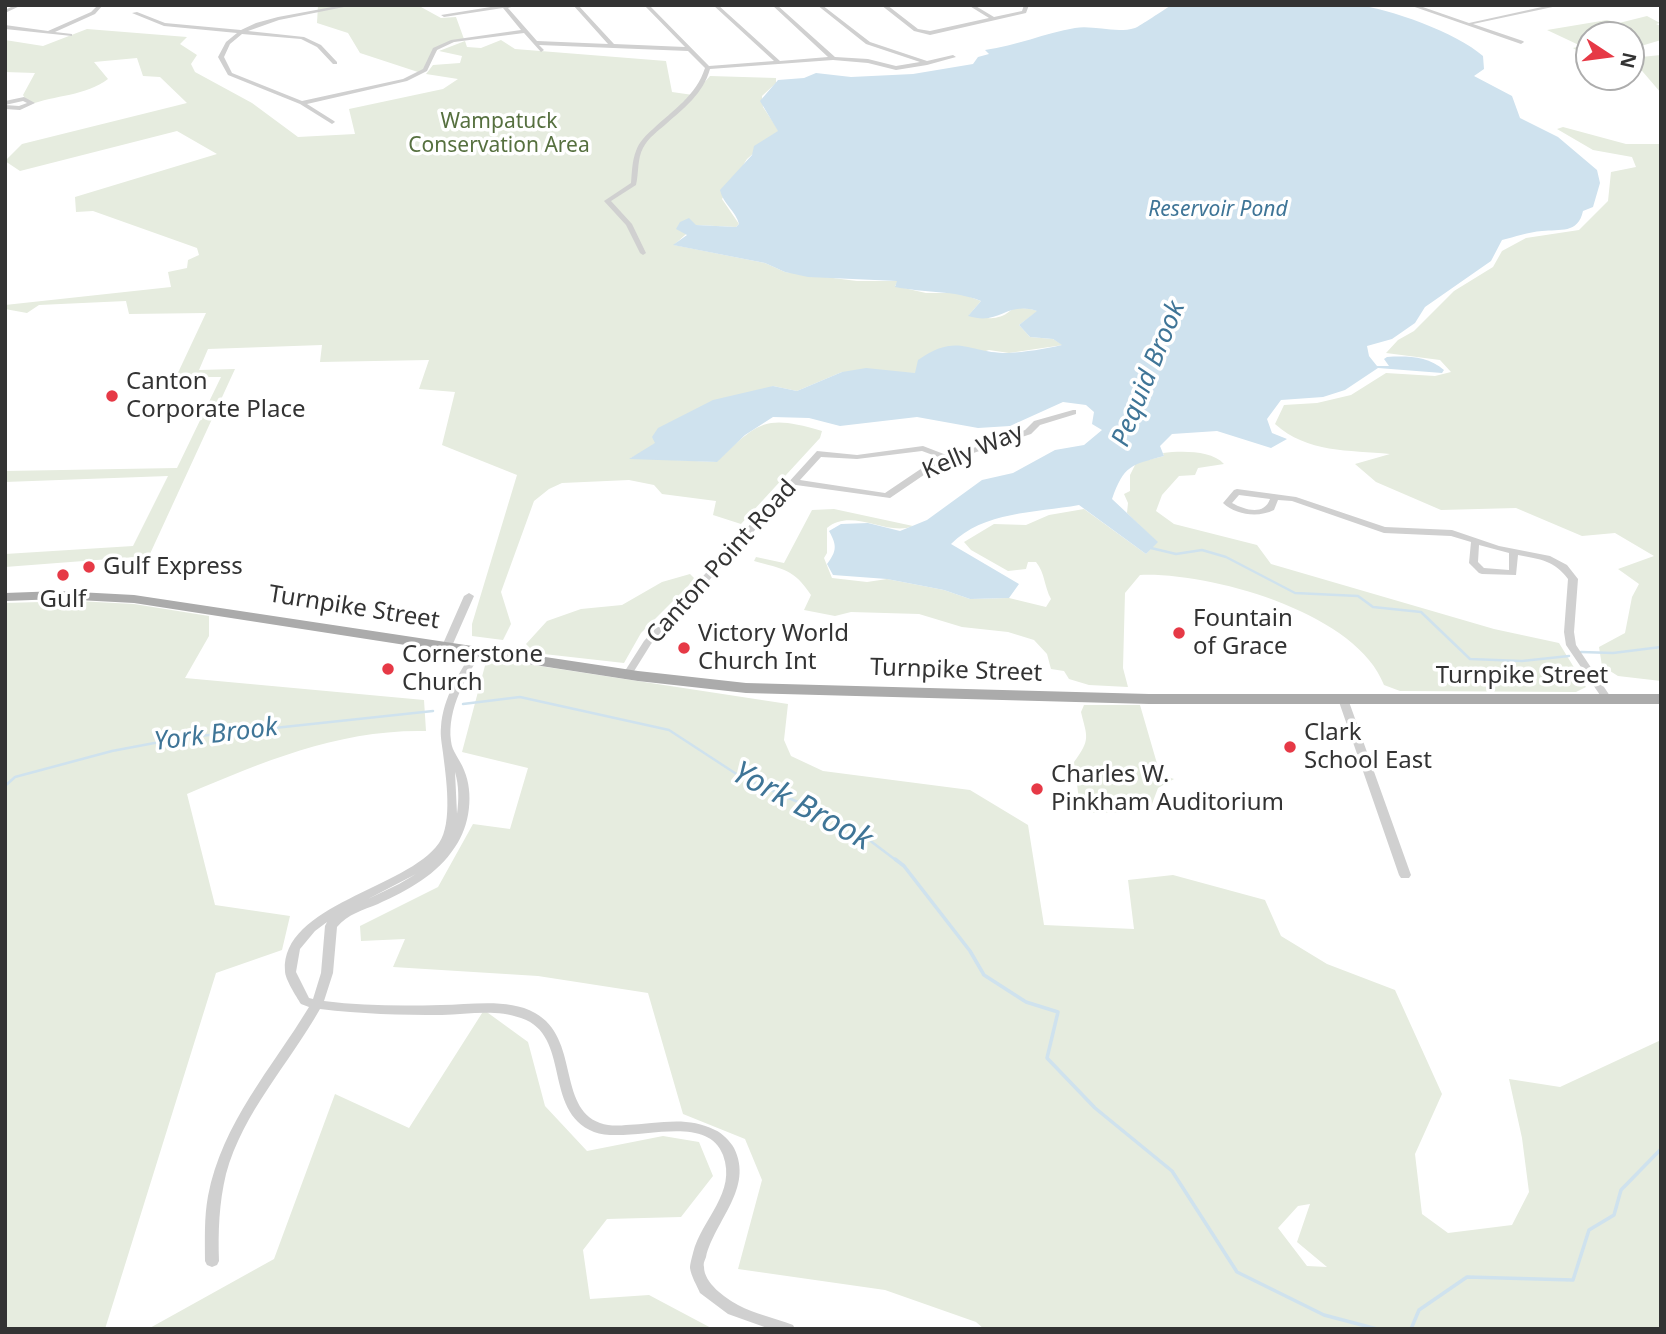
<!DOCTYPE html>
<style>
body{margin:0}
#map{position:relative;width:1666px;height:1334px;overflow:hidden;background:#fff;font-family:"Noto Sans",sans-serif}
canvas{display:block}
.frame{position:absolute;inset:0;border:7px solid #333;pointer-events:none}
.north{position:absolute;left:1575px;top:21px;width:70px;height:70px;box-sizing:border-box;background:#fff;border:2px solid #adadad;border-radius:50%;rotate:103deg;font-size:19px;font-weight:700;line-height:28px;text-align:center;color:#333}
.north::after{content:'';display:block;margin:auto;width:24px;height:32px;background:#e63946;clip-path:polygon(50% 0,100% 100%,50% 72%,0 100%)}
</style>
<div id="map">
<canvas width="1666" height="1334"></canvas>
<div class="frame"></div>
<div class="north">N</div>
</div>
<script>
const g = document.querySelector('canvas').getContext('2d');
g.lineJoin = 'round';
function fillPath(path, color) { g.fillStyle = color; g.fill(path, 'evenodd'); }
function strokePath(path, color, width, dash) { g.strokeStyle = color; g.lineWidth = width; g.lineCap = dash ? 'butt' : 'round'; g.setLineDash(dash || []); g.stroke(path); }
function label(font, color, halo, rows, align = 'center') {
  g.font = font + ' "Noto Sans",sans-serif'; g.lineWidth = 7; g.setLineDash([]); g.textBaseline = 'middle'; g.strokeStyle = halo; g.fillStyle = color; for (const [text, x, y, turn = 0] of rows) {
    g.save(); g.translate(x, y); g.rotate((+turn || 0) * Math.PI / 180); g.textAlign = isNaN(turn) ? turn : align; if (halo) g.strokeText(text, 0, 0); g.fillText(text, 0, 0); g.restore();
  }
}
fillPath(new Path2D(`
 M318,5H429L421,7L441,18L456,17L464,39L440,46L421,73L360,53L348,33L317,23Z
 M1647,16L1660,23L1656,24L1661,26V40L1631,49V35H1589V58L1573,48L1581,46L1547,30L1607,20L1619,23Z
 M87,29L187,37L180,44L197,55L191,64L195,72L252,103L298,137L355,134L349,109L443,89L458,79L426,74L433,65L460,63L462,56L439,51L465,41L467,47L481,48L501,40L515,49L666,61L672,92L693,95L710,76L776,78V83L762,96L763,107L779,131L747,159L722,199L739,224L736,227L696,225L674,245L765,263L785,272L857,281H898L895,286L926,293H959L981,301L969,315C976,316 985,319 993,318C1015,316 1004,302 1038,311L1019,325L1030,337L1053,339L1063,345L1009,353L989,350L916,373L842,372L797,391L773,386L631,458L716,462C759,422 764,414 822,431L820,438L741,524L713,515L716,501L662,494L654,485L629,480L562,483L549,489L534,501L501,592L511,624L503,640L472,636V624L517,475L442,445L455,392L419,389L429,360L320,362L322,345L208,349L199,370L235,369L149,556L5,567V554L133,546L168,476L5,482V471L177,468L221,377H176L206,313L129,314L126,301L39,305L27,313L5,309V305L171,287L168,272L187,268L188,260L199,255L197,248L93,211L76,212L75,197L217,154L177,131L20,171L5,161L22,144L187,103L160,77L143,76L137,58L94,62L108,79C86,96 55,95 29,105L23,95L35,73L5,72V40L43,46Z
 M1661,55V93L1631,58Z
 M1563,127L1626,144H1661V681L1618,676L1602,666L1599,647L1625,633L1632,597L1639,584L1618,569L1654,556L1615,533L1582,536L1516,508L1441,510L1376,482L1355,464L1390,454C1349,450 1307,453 1275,424L1284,405L1317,403L1351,395L1386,373L1435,376L1451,372L1440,360L1386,353L1398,340L1414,331L1454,291L1493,267L1502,251L1526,238L1579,230L1608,201L1611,172L1636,167L1632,157L1593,150L1557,129Z
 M1163,453C1181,451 1211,450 1224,464L1198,468L1195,475L1179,476L1162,495L1156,511L1174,524L1257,545L1271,564L1494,629L1559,643L1586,687L1576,692L1400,691L1384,685C1357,613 1211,572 1140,575L1125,593L1123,668L1128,687L1089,685L1069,679L1064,671L1051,669L1047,654L1034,640L1008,632L962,627L919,614L851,612L835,616L804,610L811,595C794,569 783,569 754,561L756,557L784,563L812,510L834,509L913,526C887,537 852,507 827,528V553L824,558L832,578L867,582L887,579L944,590L970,599L1009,598L1046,607L1051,599C1044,586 1045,573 1036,562H1028L1026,569L1008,571L971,550L964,542L994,524L1026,525L1049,515L1084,509L1146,554L1157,542L1127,513L1128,503L1124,494L1130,491V475L1136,463L1164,456Z
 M690,574L694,578L690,584L641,633L624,663L535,653L526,644L547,621L581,609L622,605L662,582Z
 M77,601L134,604L209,616V636L185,678L424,700L426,731C341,729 264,761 187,794L215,905L290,916L282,950L216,973L105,1329H5V603Z
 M487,658L788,704L784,740L791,756L823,771L970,790L1028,825L1044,925L1134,929L1128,880L1173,875L1265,900L1281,936L1327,964L1395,990L1442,1094L1415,1154L1422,1214L1448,1233L1512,1225L1529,1192L1522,1138L1509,1079L1560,1087L1661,1040V1329H984L976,1322L885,1290L738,1269L762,1180L745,1139L683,1114L648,993L538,976L393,967L405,939L361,941L360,926L438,887L473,824L510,829L528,768L462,752ZM1310,1204L1297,1242L1327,1267L1307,1266L1278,1228L1298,1206Z
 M1084,705H1140L1158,767L1162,775L1174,779L1158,788L1149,812L1087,813L1080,807L1074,762C1091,739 1087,737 1081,712Z
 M484,1010L528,1042L545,1106L587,1151L663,1136L699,1142L713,1176L681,1217L607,1219L583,1250L590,1299L649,1295L713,1329H148L274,1259L335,1094L409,1128Z`), '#e6ecdf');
fillPath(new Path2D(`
 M1172,5C1232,5 1294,1 1355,5C1389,8 1457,33 1483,56L1484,69L1474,76L1512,96L1520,118L1558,137L1597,170L1600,183L1593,207L1583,211C1578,234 1560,229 1542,231C1528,232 1515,237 1502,240L1491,261L1425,307L1415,323L1392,339L1367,346L1369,356L1377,366H1389L1384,359L1387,357C1407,356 1428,356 1444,370L1442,373L1378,368L1345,390L1323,397L1281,400L1267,419L1272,433L1287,439L1271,448L1217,431L1172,434L1160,446L1164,456C1131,465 1124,465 1112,499L1158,542L1146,554L1079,505C1035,513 984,511 951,544L1019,584L1009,598L970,599L944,590L887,579L833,575L827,564C837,551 837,545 829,531L841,524L868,523L900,531L927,520L982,480L1013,473L1055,450L1084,445L1102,430L1092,424L1094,412L1086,405L1063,402L1010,426L978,428L917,417L840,426L809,418L773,417L745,435L717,462L629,459L655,443L652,437L658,428L713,400L773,386L797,391L842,372L866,368L915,373L918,360C958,332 967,353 1008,353C1025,352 1045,349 1062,345L1053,339L1030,337L1019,325L1037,311C1005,301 1001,326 968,316L981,301C954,290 924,293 895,287L897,281L808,277L785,272L765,263L673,245L687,235L676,229L680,222L689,218L696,225L736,227L739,224C736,211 723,204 720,190L752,155L754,146L778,131L760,101L778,80L804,78L816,73L851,77L913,74L973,64L978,57L989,54L985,50C1016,46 1045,33 1075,28C1095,25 1115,34 1135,28C1140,26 1163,10 1172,5Z`), '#cfe2ee');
strokePath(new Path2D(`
 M1151,548L1176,554L1202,550L1226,557L1295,593L1358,596L1373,607L1421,612L1470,659L1522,661L1569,656
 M1581,652L1613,653L1661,647
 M463,704L520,697L669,730L741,777L848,824L897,861
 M5,786L15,777L112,751L181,738L433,711`), '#cfe2ee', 2.5);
strokePath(new Path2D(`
 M895,859L904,866L970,951L984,975L1026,1002L1058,1012L1047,1058L1095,1108L1172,1171L1237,1272L1324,1315L1377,1329
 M1411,1329L1419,1310L1467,1277L1573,1280L1589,1230L1614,1215L1621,1190L1661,1149`), '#cfe2ee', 3.5);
fillPath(new Path2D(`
 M15,5H22L5,13V10Z
 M98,5H103L95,14L55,32L72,34V36L5,29V25L48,31L91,12Z
 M343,5H354L279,20L248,31L304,37L321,45L337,62V64H333L317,47L301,39L242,34L230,44L224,57L232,73L302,101L403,79L423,69L433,48L451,40L521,30L503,8L444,17L441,15L503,5H518L508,8L537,41L608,44L573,5H578L614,44L685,47L644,5H649L709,66L774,61L713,5H718L780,61L828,57L772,5H777L835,57L868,59L896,66L920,62L866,44L817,5H822L870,42L927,61L953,55L956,57L927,65L896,70L868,63L833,60L710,69C703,94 684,108 666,124C658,131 648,138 643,148C637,159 639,173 636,185L611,201L632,224L646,253L643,255L640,253L626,225L604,201L631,183C632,172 632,161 636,151C639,142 646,135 653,129C673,110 696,96 705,68L688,51L539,45L544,50L541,52L524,33L454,42L437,50L427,71L407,81L307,104L334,121L335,122L332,124L300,104L228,75L218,57L226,42L237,33L164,26L132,13L137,12L165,23L241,30L256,23L278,17Z
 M881,5H887L918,29L930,31L989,18L968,5H974L994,17L1022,11L1024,5H1029L1026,13L930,35L914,31Z
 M1409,5H1417L1469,23L1551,5H1562L1473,24L1523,41L1524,42L1521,44Z
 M24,97L35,103L20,110L5,109V105L19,106L27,103L23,101L5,105V101Z
 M1073,410H1076V414L1040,425L1031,434L940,464L890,498L796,485L651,644L631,676L628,677L623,674L644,641L817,451L857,455L923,446L949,456L1009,436L1025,430L1034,421ZM922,451L941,458L934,460L885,493L800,480L821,457L857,459Z
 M1237,489L1296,497L1385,527L1452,530L1499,546L1550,556L1567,565L1578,579L1574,632L1576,645L1612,699L1607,702L1604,701L1566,645L1564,632L1568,579C1555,561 1540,559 1518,555L1516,575L1482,574L1479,573L1469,563L1471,542L1451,536L1384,533L1292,501L1278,500L1274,510C1258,518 1236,515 1223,503L1234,490ZM1239,495L1270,499C1264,516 1245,510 1232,503ZM1479,545L1509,553V570L1484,568L1478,562Z
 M469,593L474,596L452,646L450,648H444L442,646L464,596Z
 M478,648L483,651C466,676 447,709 451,741C452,752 460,759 464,770C474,793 470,826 455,847C437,875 408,890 378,904C363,910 348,914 337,927L333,973L324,1001C363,1006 402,1006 441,1005C471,1005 508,998 535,1013C580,1038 557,1107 600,1123C608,1126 618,1126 626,1125C657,1124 686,1115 715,1130C722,1133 730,1141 734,1148C754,1188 715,1220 706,1257C705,1260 703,1263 704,1267C704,1283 725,1298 738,1305C755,1314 775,1318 793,1325L795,1329H770L728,1314L700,1293C697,1286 691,1276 690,1268C690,1264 692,1257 693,1253C702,1218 737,1193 723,1155C706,1110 629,1145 594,1132C542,1111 572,1035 521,1018C496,1009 468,1014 442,1015C401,1015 360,1014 320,1009C289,1064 243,1112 226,1174C219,1203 218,1232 219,1261L217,1265L212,1267L207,1265L205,1261C205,1239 204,1218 208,1196C222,1123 272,1068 309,1007L301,1004C296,996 285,979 285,971C281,904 407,889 439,843C453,823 446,777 443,753C442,744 440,736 441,727C443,698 459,672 475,649ZM455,772C459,786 459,799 457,814ZM416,874L399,884L368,899ZM327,922L325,926L321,973L313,999L309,998L296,972L300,949L315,931Z
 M1343,696L1348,699L1411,875L1409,878H1401L1399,875L1338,699Z`), '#d0d0d0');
fillPath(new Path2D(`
 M59,591L134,595L638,671L746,683L1149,694H1661V704H1149L746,693L638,681L134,603L59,599L5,601V593Z`), '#ababab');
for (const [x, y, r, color] of [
 [112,396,7,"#e63946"],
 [89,567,7,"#e63946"],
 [63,575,7,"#e63946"],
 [1179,633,7,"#e63946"],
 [684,648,7,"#e63946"],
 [388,669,7,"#e63946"],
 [1290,747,7,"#e63946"],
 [1037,789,7,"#e63946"]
]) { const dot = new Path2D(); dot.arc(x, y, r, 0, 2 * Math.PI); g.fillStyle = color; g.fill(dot); strokePath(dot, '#fff', 2.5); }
label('21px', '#56703f', '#fff', [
 ["Wampatuck",499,122],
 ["Conservation Area",499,146]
]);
label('italic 21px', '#3f7597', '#fff', [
 ["Reservoir Pond",1218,210]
]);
label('24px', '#333', '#fff', [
 ["Canton",126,382],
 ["Corporate Place",126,410],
 ["Gulf Express",103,567],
 ["Gulf",63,600,"center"],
 ["Fountain",1193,619],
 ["of Grace",1193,647],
 ["Victory World",698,634],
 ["Church Int",698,662],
 ["Cornerstone",402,655],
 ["Church",402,683],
 ["Clark",1304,733],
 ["School East",1304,761],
 ["Charles W.",1051,775],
 ["Pinkham Auditorium",1051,803]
], 'left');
label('24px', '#333', '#fff', [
 ["Kelly Way",973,452,-23],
 ["Canton Point Road",722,562,-48],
 ["Turnpike Street",354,608,9],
 ["Turnpike Street",956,671,2],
 ["Turnpike Street",1522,676]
]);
label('italic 26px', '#3f7597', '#fff', [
 ["Pequid Brook",1149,374,-68],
 ["York Brook",216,735,-7]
]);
label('italic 32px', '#3f7597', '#fff', [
 ["York Brook",802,807,28]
]);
</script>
